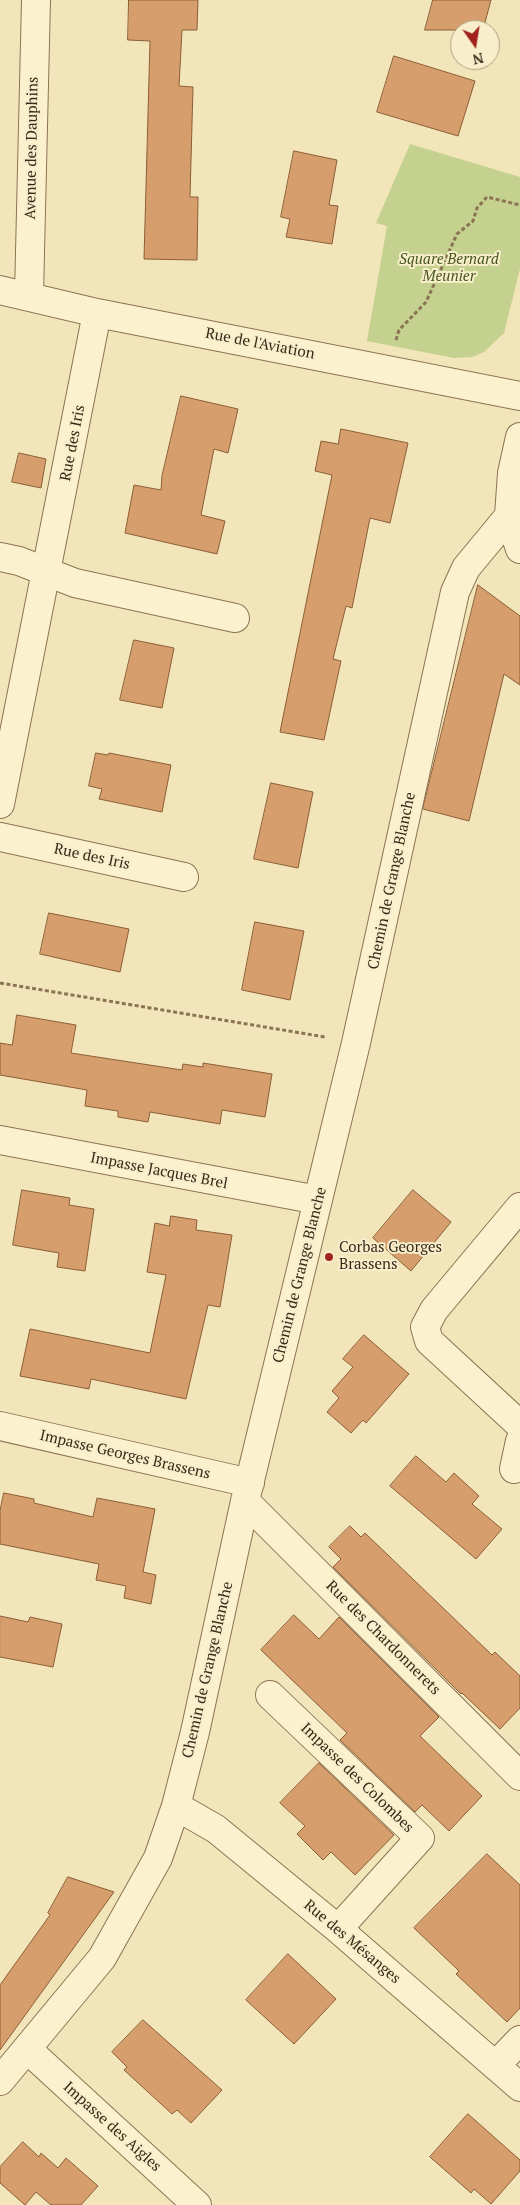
<!DOCTYPE html>
<meta charset="utf-8">
<style>
body{margin:0}
#map{position:relative;width:520px;height:2205px;overflow:hidden;background:#f2e5ba;font-family:"PT Serif",serif}
canvas{display:block}
.north{position:absolute;left:450px;top:20px;width:50px;height:50px;box-sizing:border-box;background:#f9eecb;border:1px solid #aca084;border-radius:50%;rotate:167deg;font-size:14px;font-weight:700;line-height:20px;text-align:center;color:#382a1a}
.north::after{content:'';display:block;margin:auto;width:18px;height:22px;background:#a0241d;clip-path:polygon(50% 0,100% 100%,50% 72%,0 100%)}
</style>
<div id="map">
<canvas width="520" height="2205"></canvas>
<div class="north">N</div>
</div>
<script>
const g = document.querySelector('canvas').getContext('2d');
g.lineJoin = 'round';
function fillPath(path, color) { g.fillStyle = color; g.fill(path, 'evenodd'); }
function strokePath(path, color, width, dash) { g.strokeStyle = color; g.lineWidth = width; g.lineCap = dash ? 'butt' : 'round'; g.setLineDash(dash || []); g.stroke(path); }
function label(font, color, halo, rows, align = 'center') {
  g.font = font + ' "PT Serif",serif'; g.lineWidth = 4; g.setLineDash([]); g.textBaseline = 'middle'; g.strokeStyle = halo; g.fillStyle = color; for (const [text, x, y, turn = 0] of rows) {
    g.save(); g.translate(x, y); g.rotate((+turn || 0) * Math.PI / 180); g.textAlign = isNaN(turn) ? turn : align; if (halo) g.strokeText(text, 0, 0); g.fillText(text, 0, 0); g.restore();
  }
}
fillPath(new Path2D(`
 M410,144L520,177V269L504,333L484,352L472,357L454,358L367,341L387,226L376,223Z`), '#c5d18e');
const building = new Path2D(`
 M129,0H198L197,30H182L179,86L193,87L190,197H198L197,260L144,259L150,41L128,40Z
 M433,0H491L483,30H425Z
 M394,56L475,81L458,136L377,112Z
 M294,151L337,160L329,205L338,206L332,244L286,237L290,219L281,217Z
 M181,396L238,409L228,453L214,449L201,515L225,521L217,554L125,533L134,485L161,490L162,476Z
 M341,429L408,443L390,523L370,518L352,608L346,606L333,659L341,661L324,740L280,732L332,475L315,471L321,441L338,444Z
 M19,453L46,459L41,488L12,482Z
 M478,585L520,616V685L504,674L469,821L423,809Z
 M134,640L174,648L162,708L120,700Z
 M96,753L108,755L109,753L171,765L162,812L99,799L102,789L89,786Z
 M271,783L313,792L298,868L254,859Z
 M49,913L129,929L120,972L40,954Z
 M255,922L304,931L290,1000L242,990Z
 M17,1015L76,1025L71,1053L182,1070L183,1064L203,1067V1063L272,1074L265,1117L222,1110L220,1124L150,1112L148,1122L118,1117V1111L85,1106L87,1090L0,1075V1043L12,1045Z
 M22,1190L70,1198L69,1205L94,1209L85,1271L57,1267L59,1253L13,1245Z
 M413,1190L451,1222L411,1271L373,1238Z
 M171,1216L197,1220L196,1230L232,1235L220,1307L208,1305L186,1399L91,1379L89,1389L20,1376L30,1329L150,1353L166,1275L147,1272L155,1223L169,1226Z
 M364,1335L409,1374L366,1423L363,1420L351,1433L327,1412L339,1398L332,1391L353,1367L343,1359Z
 M416,1456L446,1482L454,1473L479,1496L472,1504L502,1529L476,1559L390,1486Z
 M4,1493L34,1499V1503L93,1517L97,1498L155,1509L143,1572L156,1575L151,1604L124,1598L126,1586L96,1580L99,1564L0,1544V1511Z
 M350,1526L361,1537L365,1533L492,1655L495,1652L520,1676V1708L500,1729L462,1693L461,1694L333,1567L341,1559L329,1547Z
 M294,1615L319,1639L339,1617L439,1717L420,1736L482,1796L449,1831L422,1805L415,1812L340,1740L347,1733L261,1650Z
 M0,1616L28,1622L30,1617L62,1624L53,1667L0,1657Z
 M319,1763L394,1835L355,1875L331,1852L323,1860L297,1834L305,1826L280,1803Z
 M487,1854L520,1885V2008L507,2022L456,1974L459,1971L414,1928Z
 M68,1877L114,1892L0,2050V1985L50,1915L48,1913Z
 M288,1954L336,1999L294,2044L246,2000Z
 M143,2020L222,2090L191,2123L177,2110L172,2114L124,2070L127,2067L112,2052Z
 M468,2114L520,2160V2171L491,2204L474,2189L471,2193L430,2157Z
 M23,2142L39,2157L41,2153L58,2168L66,2158L98,2186L81,2205H51L36,2192L25,2205L0,2183V2167Z`);
fillPath(building, '#d59e6c');
strokePath(building, '#8c5e36', 1);
const minor = new Path2D(`
 M0,290L97,313L520,396
 M29,295L36,0
 M509,516L520,549
 M0,557L19,561L75,583L235,618
 M0,804L97,313
 M0,837L184,877
 M0,1140L318,1200
 M520,1207L434,1310L425,1327L429,1341L520,1425
 M0,1426L250,1483
 M514,1469L520,1441
 M245,1501L520,1776
 M270,1695L420,1838L338,1929
 M176,1806L216,1829L338,1929L520,2087
 M27,2049L197,2205
 M496,2065L520,2040
 M0,2081L102,1958L158,1858L176,1806L195,1732L245,1501L356,1043L455,592L466,568L509,516L512,473L520,437`);
strokePath(minor, '#8b7453', 30);
strokePath(new Path2D(`
 M396,340L399,330L426,302L457,234L473,221L477,208L487,197L520,205
 M0,983L325,1037`), '#8b7453', 3, [4, 2.5]);
strokePath(minor, '#fcf1ce', 28);
for (const [x, y, r, color] of [
 [329,1257,5,"#a0241d"]
]) { const dot = new Path2D(); dot.arc(x, y, r, 0, 2 * Math.PI); g.fillStyle = color; g.fill(dot); strokePath(dot, '#f9eecb', 2); }
label('15px', '#382a1a', '#f9eecb', [
 ["Avenue des Dauphins",32,148,-89],
 ["Rue de l'Aviation",260,344,11],
 ["Rue des Iris",73,443,-79],
 ["Rue des Iris",92,857,12],
 ["Chemin de Grange Blanche",392,881,-78],
 ["Impasse Jacques Brel",159,1171,11],
 ["Chemin de Grange Blanche",300,1275,-76],
 ["Impasse Georges Brassens",125,1455,13],
 ["Rue des Chardonnerets",383,1638,45],
 ["Chemin de Grange Blanche",208,1670,-77],
 ["Impasse des Colombes",357,1778,44],
 ["Rue des Mésanges",352,1942,40],
 ["Impasse des Aigles",112,2127,42]
]);
label('italic 15px', '#45571e', '#f9eecb', [
 ["Square Bernard",449,260],
 ["Meunier",449,277]
]);
label('15px', '#382a1a', '#f9eecb', [
 ["Corbas Georges",339,1248],
 ["Brassens",339,1265]
], 'left');
</script>
